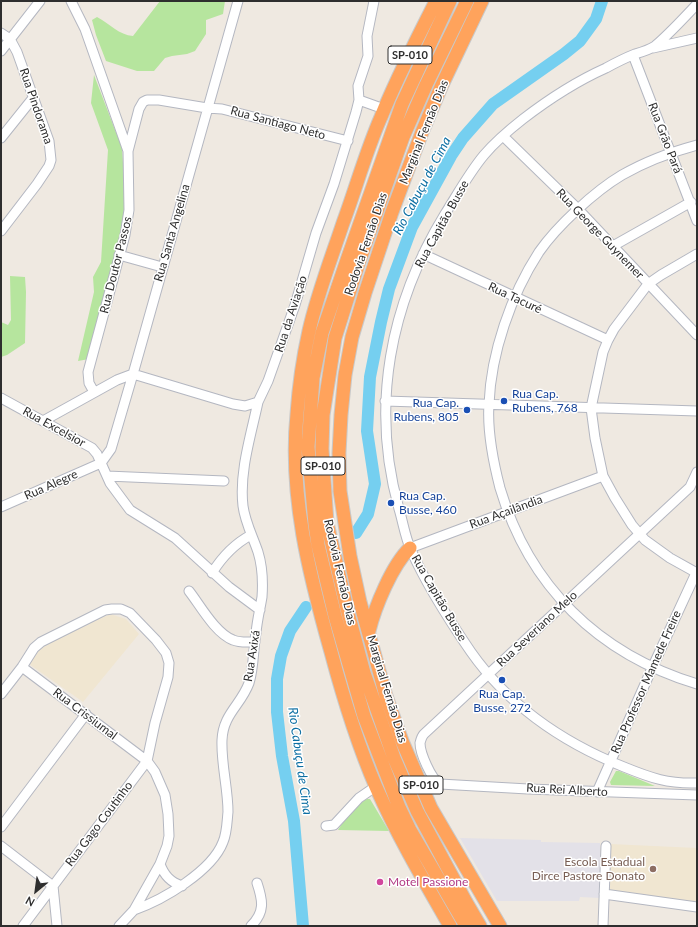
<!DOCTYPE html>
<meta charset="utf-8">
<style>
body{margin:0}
#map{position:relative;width:698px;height:927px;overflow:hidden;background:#efe9e1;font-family:Lato,sans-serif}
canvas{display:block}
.frame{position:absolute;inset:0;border:2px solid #2e2e2e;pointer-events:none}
.north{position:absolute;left:16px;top:871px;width:40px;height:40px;-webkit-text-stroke:3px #fff;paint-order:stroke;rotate:209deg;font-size:11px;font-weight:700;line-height:16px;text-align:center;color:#2e2e2e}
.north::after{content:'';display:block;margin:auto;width:14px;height:18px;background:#2e2e2e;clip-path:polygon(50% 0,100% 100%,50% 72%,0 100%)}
</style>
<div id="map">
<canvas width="698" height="927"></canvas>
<div class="frame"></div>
<div class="north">N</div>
</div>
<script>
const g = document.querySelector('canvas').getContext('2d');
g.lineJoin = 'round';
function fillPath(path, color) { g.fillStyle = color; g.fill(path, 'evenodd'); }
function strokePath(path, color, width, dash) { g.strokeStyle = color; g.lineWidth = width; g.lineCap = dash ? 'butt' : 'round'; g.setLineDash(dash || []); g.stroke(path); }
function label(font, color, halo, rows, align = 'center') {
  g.font = font + ' Lato,sans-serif'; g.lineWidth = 3; g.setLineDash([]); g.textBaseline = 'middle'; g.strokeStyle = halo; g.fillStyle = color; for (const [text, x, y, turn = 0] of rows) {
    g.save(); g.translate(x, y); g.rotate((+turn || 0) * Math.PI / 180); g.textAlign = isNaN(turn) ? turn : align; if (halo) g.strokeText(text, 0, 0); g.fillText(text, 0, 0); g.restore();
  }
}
fillPath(new Path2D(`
 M460,838L541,840V842L600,843V898L580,897L579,901H497Z`), '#e3e1e8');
fillPath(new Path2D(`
 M110,614L126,619L139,634L83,702L29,664L41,647Z
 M610,844L697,848V903L609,890Z`), '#f0e6d1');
fillPath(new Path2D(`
 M160,1H225L223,14L206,20V34L195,51L187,54L172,56L165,58L154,71H137L106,61L96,35L92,20L97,17C110,24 119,35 133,36Z
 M94,75L122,148L126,206L121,235L89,359L78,361L94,292L93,277L101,262L108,150L91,103Z
 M10,276L25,277L26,292L25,343L7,355L1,357V322L8,325L11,320Z
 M616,771H619L655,786L611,785L610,782Z
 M367,799H370L389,831L338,830C345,819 354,804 367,799Z`), '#b6e59e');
strokePath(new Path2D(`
 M356,533L368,514L375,484L367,431L370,377L381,322L389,289L412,227L451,156L463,138L493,104L564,54L580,41L596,19L602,1
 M303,926L294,821L282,756L277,712V679L281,656L290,631L306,607`), '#75cff0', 12);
const minor = new Path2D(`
 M71,1L85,29L128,151L129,210L125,235L88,372L89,383L94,392
 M697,4C684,18 669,34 655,46C649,50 642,52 635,54C625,58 615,63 606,68C577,81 549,99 523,119C509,130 495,142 484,155C469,173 457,195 445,214C390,304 370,406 399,509C403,522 405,537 411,550C427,586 449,620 471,652C509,706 564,743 624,767C651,778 668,784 697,783
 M1,33L10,39L17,52L49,141L51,160L49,166L37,184L1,231
 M653,48L697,38
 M1,51L40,1
 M633,55L697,221
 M359,100L384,109
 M503,136L578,209L697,335
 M1,138L33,98
 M697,145C671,152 646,161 622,175C595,191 557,226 539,252C511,295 491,353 489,404C487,432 493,461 500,488C529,586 598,654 697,684
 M128,151L139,109L143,102L147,100H159L207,108L222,109L348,141
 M613,246L691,202
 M423,254L608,340
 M697,254L661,275L648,284L614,329L608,340L603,352L591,408L595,438L603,476L615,498L632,525L645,540L670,558L697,573
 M119,255L162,267
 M1,398L92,448L97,454L110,483L130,510L175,538L229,587L260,610
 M385,401L697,411
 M43,421L117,380L133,374L233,404L245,406L258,402L268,381L295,305L316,233L334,184L356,112L359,100L358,86L368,56L367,36L374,1
 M697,472L690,487L424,734C422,736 421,739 420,743C420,753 431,779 440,784L528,789L697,795
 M107,476L224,481
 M1,507L101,463L111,449L133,374L238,1
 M410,548L603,476
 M212,573C222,557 234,544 251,535
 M189,591C200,605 215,633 233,640C240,643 247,642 255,642
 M22,667L147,761L155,772L165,795L168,814L169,836L167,846L160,864L134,910L119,926
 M1,694L22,667L34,648L41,642L105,610L112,609H121L130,613L156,640L166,653L169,663L168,677L155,723L147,761L23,926
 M597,792L653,666L696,573
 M326,826L334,825L359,798L375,787
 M1,827L86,714
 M1,846L53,886L57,926
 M160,864C164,875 170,882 182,886
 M604,894L697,907
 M134,910C163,900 212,871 223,842C227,833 227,821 228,812C228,788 221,764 222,740C223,714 241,705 249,683C254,667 253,650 256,633C257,621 260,609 262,597C263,583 262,565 258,552C253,537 245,522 243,506C239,472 251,435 258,402
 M251,926C265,912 263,901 257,883
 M603,926L606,846`);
const highway = new Path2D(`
 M436,1C417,39 397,77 381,117C366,151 356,188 343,223C331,259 317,295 309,331C303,358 299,386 297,414C289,495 309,574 331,652C343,697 357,743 376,787C397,835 424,881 450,926
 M450,1L402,104L347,260L322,333L313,378L308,447L315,524L318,545L335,616L364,716L399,807L410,830L466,926
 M467,1L426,85L403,137L359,262L335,338L323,415L322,449L327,523L348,613L364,673L394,758L417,811L466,902L480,926
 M482,1L441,87L422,132L392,212L365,293L352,337L345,375L341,415L339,453L340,491L350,556L360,602L386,696L402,741L431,808L500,926
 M369,631C375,607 392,565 410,548`);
strokePath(minor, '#b4b7c1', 11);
strokePath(highway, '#c9c9c9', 15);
strokePath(minor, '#fff', 9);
strokePath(highway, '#ffa35c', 13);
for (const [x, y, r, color] of [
 [504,401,4,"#1a4fb4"],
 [467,410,4,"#1a4fb4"],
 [391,503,4,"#1a4fb4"],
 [502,680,4,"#1a4fb4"],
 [653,869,4,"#8d6e63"],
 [380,882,4,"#d1479c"]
]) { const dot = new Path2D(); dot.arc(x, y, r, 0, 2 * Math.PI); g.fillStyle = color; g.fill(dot); strokePath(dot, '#fff', 1.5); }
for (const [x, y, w] of [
 [410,55,44],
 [323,466,44],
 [421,785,44]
]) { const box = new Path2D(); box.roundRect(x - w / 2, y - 9, w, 18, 3); g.fillStyle = '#fff'; g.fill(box); strokePath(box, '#2e2e2e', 1); }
label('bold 11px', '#2e2e2e', null, [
 ["SP-010",410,55],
 ["SP-010",323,466],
 ["SP-010",421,785]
]);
label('12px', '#2e2e2e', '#fff', [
 ["Rua Pindorama",36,106,71],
 ["Rua Santiago Neto",278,123,15],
 ["Marginal Fernão Dias",424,132,-68],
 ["Rua Grão Pará",665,138,69],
 ["Rua Capitão Busse",442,224,-61],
 ["Rua Santa Angelina",172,233,-74],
 ["Rua George Guynemer",600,234,46],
 ["Rodovia Fernão Dias",366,244,-71],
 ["Rua Doutor Passos",116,265,-76],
 ["Rua Tacuré",515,298,25],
 ["Rua da Aviação",291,314,-72],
 ["Rua Excelsior",54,427,29],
 ["Rua Alegre",51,485,-24],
 ["Rua Açailândia",506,512,-20],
 ["Rodovia Fernão Dias",340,572,77],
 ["Rua Capitão Busse",439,598,60],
 ["Rua Severiano Melo",537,629,-43],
 ["Rua Axixá",252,656,-81],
 ["Rua Professor Mamede Freire",646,682,-66],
 ["Marginal Fernão Dias",387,689,73],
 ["Rua Crissiumal",85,714,37],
 ["Rua Rei Alberto",567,790,3],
 ["Rua Gago Coutinho",99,824,-53]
]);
label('12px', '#164399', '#fff', [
 ["Rua Cap.",512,394],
 ["Rubens, 768",512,408],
 ["Rua Cap.",459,403,"right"],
 ["Rubens, 805",459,417,"right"],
 ["Rua Cap.",399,496],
 ["Busse, 460",399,510],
 ["Rua Cap.",502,694,"center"],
 ["Busse, 272",502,708,"center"]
], 'left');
label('12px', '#785e54', '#fff', [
 ["Escola Estadual",645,862],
 ["Dirce Pastore Donato",645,876]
], 'right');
label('12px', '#b23c85', '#fff', [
 ["Motel Passione",388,882]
], 'left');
label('italic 13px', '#0d6fa3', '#fff', [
 ["Rio Cabuçu de Cima",422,186,-62],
 ["Rio Cabuçu de Cima",300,761,82]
]);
</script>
